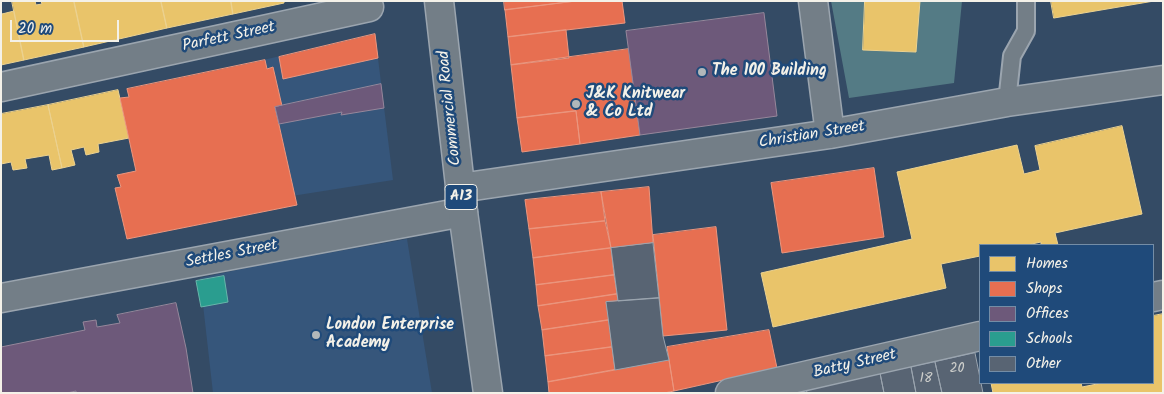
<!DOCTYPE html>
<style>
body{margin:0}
#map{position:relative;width:1164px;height:394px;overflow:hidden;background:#344b65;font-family:Kalam,sans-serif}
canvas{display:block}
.frame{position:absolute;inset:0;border:2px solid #f4f1e8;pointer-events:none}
.legend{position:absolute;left:979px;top:244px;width:175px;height:140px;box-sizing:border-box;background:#1f4a7a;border:1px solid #748da6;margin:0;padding:6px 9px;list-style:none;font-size:15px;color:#f4f1e8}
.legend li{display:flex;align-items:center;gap:10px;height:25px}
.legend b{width:25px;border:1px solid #748da6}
.scale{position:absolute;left:10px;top:20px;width:109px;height:22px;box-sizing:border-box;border:2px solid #f4f1e8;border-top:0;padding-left:6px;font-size:15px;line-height:18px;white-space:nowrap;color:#f4f1e8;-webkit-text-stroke:4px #1f4a7a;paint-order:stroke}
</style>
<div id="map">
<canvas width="1164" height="394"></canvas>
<div class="frame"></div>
<ul class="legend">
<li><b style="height:14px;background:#e9c46a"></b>Homes</li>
<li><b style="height:14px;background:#e76f51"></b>Shops</li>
<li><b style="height:14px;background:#6d597a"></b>Offices</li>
<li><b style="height:14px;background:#2a9d8f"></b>Schools</li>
<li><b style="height:14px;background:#586473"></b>Other</li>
</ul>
<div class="scale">20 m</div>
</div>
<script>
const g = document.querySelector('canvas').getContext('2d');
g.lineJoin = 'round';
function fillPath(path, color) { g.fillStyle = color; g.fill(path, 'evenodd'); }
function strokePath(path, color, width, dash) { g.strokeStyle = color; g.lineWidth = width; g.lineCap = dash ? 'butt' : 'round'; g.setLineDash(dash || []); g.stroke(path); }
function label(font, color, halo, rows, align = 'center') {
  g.font = font + ' Kalam,sans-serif'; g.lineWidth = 5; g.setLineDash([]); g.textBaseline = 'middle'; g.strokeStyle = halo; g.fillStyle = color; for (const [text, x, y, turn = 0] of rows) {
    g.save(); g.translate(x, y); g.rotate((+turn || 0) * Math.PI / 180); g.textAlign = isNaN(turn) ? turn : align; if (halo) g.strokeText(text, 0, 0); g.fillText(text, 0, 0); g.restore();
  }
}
fillPath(new Path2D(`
 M375,34L393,180L159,217L134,90Z
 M407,239L432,393H213L200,278L260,265Z`), '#36567b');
fillPath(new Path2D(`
 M831,1H865L863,50L915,52L920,1H962L954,83L849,98Z`), '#547b85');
const homes = new Path2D(`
 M12,1H35L36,5L42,4L41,1H74L84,47L24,60Z
 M74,1H161L167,28L84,47Z
 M161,1H231L233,14L167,28Z
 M231,1H284V3L233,14Z
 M865,1H920L916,52L863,50Z
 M1051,1H1154L1054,18Z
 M1,11L2,14L14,11L24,60L1,65Z
 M118,90L129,138L98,144L99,152L86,155L84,147L71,150L75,165L62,168L48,105Z
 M48,105L62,168L52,170L49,155L25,159L27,168L13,170L11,162L1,164V114Z
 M1122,126L1142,214L1055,233L1058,245H1041V242L1027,245H980V256L941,264L946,288L773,327L761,273L912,239L897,172L1017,145L1024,174L1040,170L1035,146Z
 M1163,314V393H993L991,383H1081L1082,387L1102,383H1153V316Z`);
fillPath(homes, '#e9c46a');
strokePath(homes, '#ecd290', 1);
const shops = new Path2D(`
 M504,1H576L505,10Z
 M576,1H622L625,23L508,37L505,10Z
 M566,30L569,58L511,65L508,37Z
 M375,34L378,58L283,79L279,57Z
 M629,49L640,135L580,144L576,111L517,118L511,65Z
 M265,60L267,69L273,67L282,106L275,107L297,205L127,239L115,188L121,187L117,175L136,171L120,98L129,97L127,89Z
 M576,111L580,144L522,152L517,118Z
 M874,168L884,237L782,253L771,183Z
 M649,187L653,243L611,248L601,192Z
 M601,192L605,221L529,229L525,200Z
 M605,221L611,248L533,258L529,229Z
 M716,227L727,330L663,336L653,235Z
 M611,248L614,275L536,285L533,258Z
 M614,275L617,294L538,306L536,285Z
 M617,294L618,301L606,302L609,320L542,330L538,306Z
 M609,320L612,347L545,356L542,330Z
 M769,330L777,368L674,391L667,347Z
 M612,347L615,370L548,382L545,356Z
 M669,360L674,391L664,393H549L548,382Z`);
fillPath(shops, '#e76f51');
strokePath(shops, '#eb967e', 1);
const offices = new Path2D(`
 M764,13L777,116L640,135L626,31Z
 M381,84L384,108L341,115L342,112L279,124L275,107Z
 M176,303L186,348L193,393H76V391L67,393H1V347L85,330L83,322L96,320L97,327L120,323L117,315Z`);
fillPath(offices, '#6d597a');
strokePath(offices, '#96879b', 1);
const schools = new Path2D(`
 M224,276L228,302L201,307L196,281Z`);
fillPath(schools, '#2a9d8f');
strokePath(schools, '#67b6aa', 1);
const building = new Path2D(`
 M653,243L659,298L618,301L611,248Z
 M659,298L663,336L669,360L615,370L606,302Z
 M975,353L983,393H942L935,362Z
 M935,362L942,393H916L911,367Z
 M911,367L916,393H884L880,373Z
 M880,373L884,393H807L806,388Z`);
fillPath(building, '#586473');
strokePath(building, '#9ba5af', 1);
const service = new Path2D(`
 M1007,102L1012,56L1026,31V1`);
const minor = new Path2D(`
 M813,1L830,134
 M1,87L369,7
 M460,188L830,134L1007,102L1163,80
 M1153,297L1163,295
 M1,298L463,212
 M730,393L980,336`);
const trunk = new Path2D(`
 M439,1L463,212L488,393`);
strokePath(service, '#9ba5af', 20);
strokePath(minor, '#9ba5af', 31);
strokePath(trunk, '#9ba5af', 31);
strokePath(service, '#737e87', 16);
strokePath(minor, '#737e87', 28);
strokePath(trunk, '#737e87', 28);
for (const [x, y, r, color] of [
 [702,72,5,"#b1b7ba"],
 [576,104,5,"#b1b7ba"],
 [316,335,5,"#b1b7ba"]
]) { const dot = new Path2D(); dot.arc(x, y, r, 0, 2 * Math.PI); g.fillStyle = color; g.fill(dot); strokePath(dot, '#1f4a7a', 2); }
label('14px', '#cdcecb', null, [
 ["20",957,370],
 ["18",926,380]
]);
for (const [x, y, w] of [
 [461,197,32]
]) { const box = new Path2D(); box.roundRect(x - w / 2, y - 12.5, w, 25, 4); g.fillStyle = '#1f4a7a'; g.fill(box); strokePath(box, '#f4f1e8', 1); }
label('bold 15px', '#f4f1e8', null, [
 ["A13",461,197]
]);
label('16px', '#f4f1e8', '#1f4a7a', [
 ["Parfett Street",229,38,-12],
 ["Commercial Road",451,108,-96],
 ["Christian Street",812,136,-9],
 ["Settles Street",232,255,-11],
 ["Batty Street",855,365,-13]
]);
label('bold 16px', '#f4f1e8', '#1f4a7a', [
 ["The 100 Building",712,72],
 ["J&K Knitwear",586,95],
 ["& Co Ltd",586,113],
 ["London Enterprise",326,326],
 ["Academy",326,344]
], 'left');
</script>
